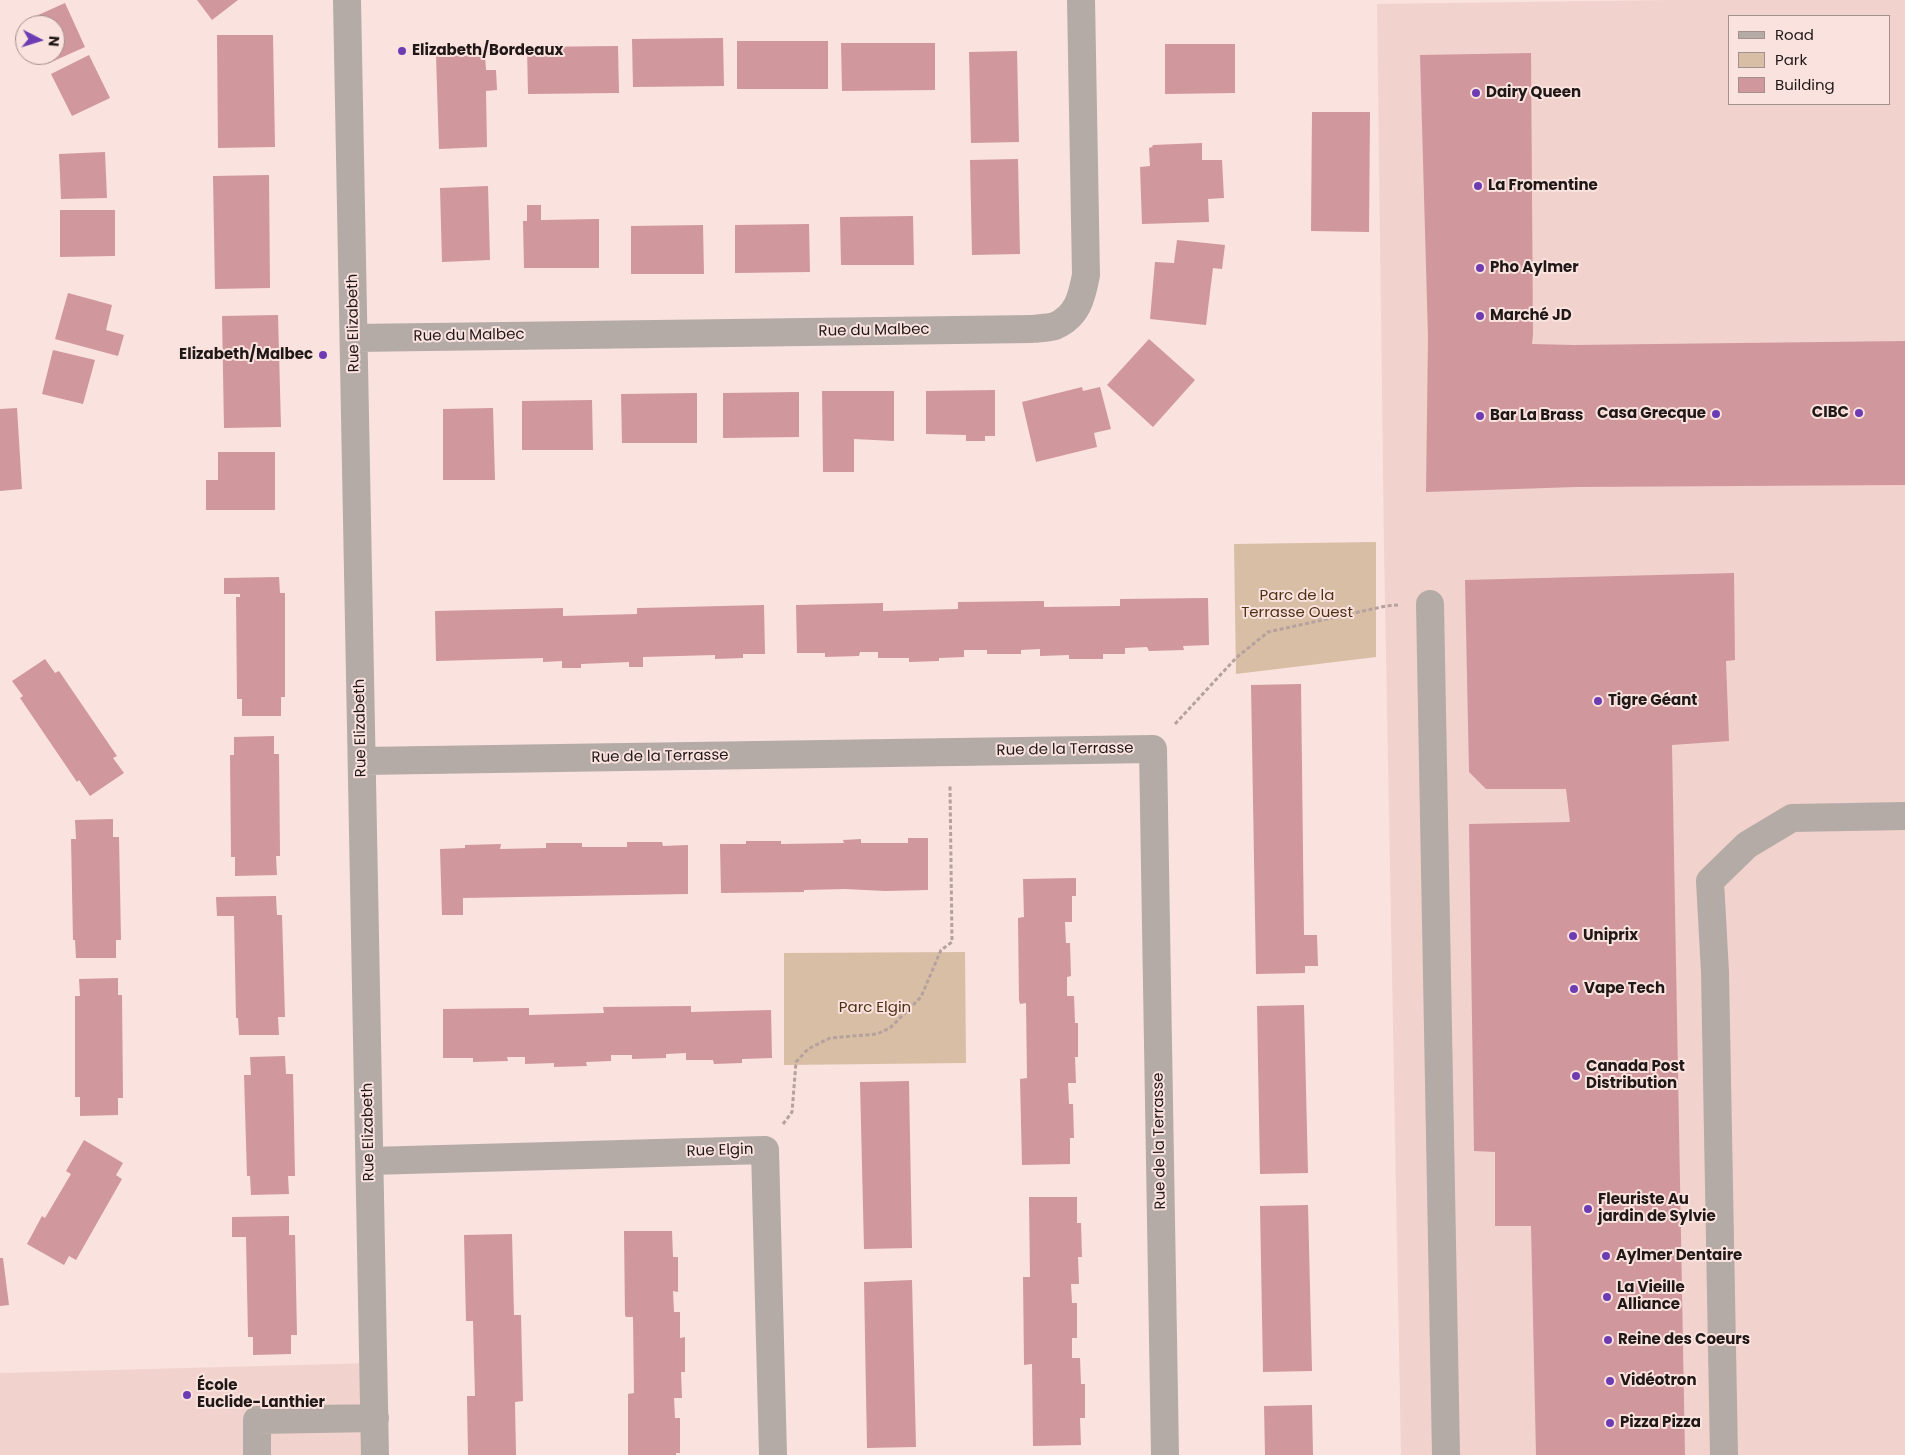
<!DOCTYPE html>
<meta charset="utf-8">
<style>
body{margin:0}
#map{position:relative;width:1905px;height:1455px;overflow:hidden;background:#fae2de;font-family:Poppins,sans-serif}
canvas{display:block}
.legend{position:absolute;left:1728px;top:15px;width:162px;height:90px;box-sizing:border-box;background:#fae2de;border:1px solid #a3918e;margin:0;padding:6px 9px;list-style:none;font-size:15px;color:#201817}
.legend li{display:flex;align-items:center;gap:10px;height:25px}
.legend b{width:25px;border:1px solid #a3918e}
.north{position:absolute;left:15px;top:15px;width:50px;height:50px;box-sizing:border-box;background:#fae2de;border:1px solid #a3918e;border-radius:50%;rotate:95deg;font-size:14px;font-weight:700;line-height:20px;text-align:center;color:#201817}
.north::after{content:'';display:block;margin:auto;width:18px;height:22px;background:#6d3cb3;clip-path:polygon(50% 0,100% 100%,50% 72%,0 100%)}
</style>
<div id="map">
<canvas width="1905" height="1455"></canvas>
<ul class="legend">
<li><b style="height:6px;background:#b4aba7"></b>Road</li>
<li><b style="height:14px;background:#d8bea4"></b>Park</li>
<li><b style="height:14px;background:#d0979d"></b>Building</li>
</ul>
<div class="north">N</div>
</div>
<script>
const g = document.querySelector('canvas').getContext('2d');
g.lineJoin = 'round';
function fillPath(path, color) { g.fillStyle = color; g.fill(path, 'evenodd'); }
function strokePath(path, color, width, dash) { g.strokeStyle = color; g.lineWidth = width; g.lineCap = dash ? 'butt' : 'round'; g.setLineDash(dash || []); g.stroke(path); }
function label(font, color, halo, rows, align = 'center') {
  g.font = font + ' Poppins,sans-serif'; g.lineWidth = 4; g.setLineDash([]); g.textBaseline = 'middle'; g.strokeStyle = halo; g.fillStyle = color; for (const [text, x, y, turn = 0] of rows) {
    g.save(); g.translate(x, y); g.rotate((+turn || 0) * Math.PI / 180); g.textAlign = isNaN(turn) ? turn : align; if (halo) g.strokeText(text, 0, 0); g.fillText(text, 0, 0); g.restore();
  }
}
fillPath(new Path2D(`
 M1671,0H1905V1455H1401L1384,548L1377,4ZM1729,16H1889V104H1729Z
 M374,1363L375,1455H0V1373Z`), '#f2d2cc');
fillPath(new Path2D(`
 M1376,542V657L1236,674L1234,544Z
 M965,952L966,1063L784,1065V953Z`), '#d8bea4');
fillPath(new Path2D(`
 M197,0H238L212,20Z
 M65,3L85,47L47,64L43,55H55V25H30L27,20Z
 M217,35H273L275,147L218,148Z
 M723,38L724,86L633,87L632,39Z
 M737,41H828V89H737Z
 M841,43H935V90L842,91Z
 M1165,44H1235V93L1165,94Z
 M618,46L619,93L528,94L527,47Z
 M1017,51L1019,142L971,143L969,52Z
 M1531,53L1533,335L1532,344L1574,345L1905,341V485L1576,487L1426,492L1428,337L1420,55Z
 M89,55L110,98L72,116L51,74Z
 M485,55L486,70H496L497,90L486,91L487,147L439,149L436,56Z
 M1312,112H1370L1369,232L1311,231Z
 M1202,143V160H1222L1224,198L1208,199L1209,222L1142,224L1140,167L1150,166L1149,148L1152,147L1153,145Z
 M105,152L107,198L61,199L59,154Z
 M1018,159L1020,254L972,255L970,160Z
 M269,175L270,288L215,289L213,176Z
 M488,186L490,260L442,262L440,188Z
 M527,205H541V220L599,219V268H524L523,221H527Z
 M60,210H115V256L60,257Z
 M913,216L914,265H841L840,217Z
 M809,224L810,272L735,273V225Z
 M703,225L704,274H631V226Z
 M1177,240L1225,245L1222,269L1213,268L1206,325L1150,319L1155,262L1174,263Z
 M68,293L112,305L106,330L124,335L118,356L55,339Z
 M278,315L281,427L224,428L222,316Z
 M1149,339L1195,380L1153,427L1107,385Z
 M53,350L95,360L83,404L42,394Z
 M1082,387L1083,391L1100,387L1111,429L1094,433L1097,447L1036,462L1022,402Z
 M995,390V436H985V441H966V435L926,434V391Z
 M822,391H894V441L854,439V472H823Z
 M799,392V437L723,438V393Z
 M697,393V443H622L621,394Z
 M592,400L593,450H522V401Z
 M17,408L22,489L0,491V409Z
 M493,408L495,480H443V409Z
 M218,452H275V510H206V480H218Z
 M1734,573L1735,660L1726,661L1729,741L1672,745L1685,1455H1536L1531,1226H1495V1152L1474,1151L1469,824L1570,822L1566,789H1486L1469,772L1465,580Z
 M279,577L280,593H285V697H281V716H242V699H237L236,597H240V594H224V578Z
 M1208,598L1209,645L1183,646L1184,650L1149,651L1147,647L1125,648V654H1103V659H1069V655L1040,656V649L1021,650V654H987V650H964V657L939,658V661L909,662V658H878V652H860L859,656L825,657V653H797L796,605L883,603V611L958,609V602L1041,601H1044V607L1120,606V599Z
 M764,605L765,654H743V658L715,659V655L643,657V667H629V662L581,664V668H562V661L543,662V658L436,661L435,611L563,608V616L637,614V608H640Z
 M45,659L55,673L59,671L117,756L113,758L124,773L90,796L79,780L77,782L20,698L23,696L12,681Z
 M1301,684L1304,935H1317L1318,966H1305V973L1256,974L1251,685Z
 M274,736V754H279L280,856H276L277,875L235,876V857H231L230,755H234V737Z
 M113,819V837H119L121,940H116V958H76L75,940H73L71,839H76L75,820Z
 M908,838H928V890L885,891L845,889L804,890V892L721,893L720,844H746V841H781V844L844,843L843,840L861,839V843H908Z
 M627,842H662L663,846L688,845V894L463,898V915H442L440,849L465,848V845L501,844L500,849L546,848V843H582V847H627Z
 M1076,878V896H1072V922H1065L1066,943H1070L1071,976L1067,977V996H1074L1075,1023H1078V1057H1075L1076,1083H1068L1069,1104H1073L1074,1138H1070V1164L1022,1165L1020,1079L1027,1078L1026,1003L1020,1004L1019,1000L1018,919V918L1024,917L1023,879Z
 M276,896L277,915H282L285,1017H278L279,1035H239L238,1018H236L234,916H217L216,897Z
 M118,978V995H122L123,1098H118V1115L80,1116V1097H75V996H80L79,979Z
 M1304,1005L1308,1173L1260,1174L1257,1006Z
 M691,1006V1012L771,1010L772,1058L742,1059V1063L714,1064L713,1060H686V1053L666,1054V1058L632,1059V1055H611V1061L586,1062L587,1066L554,1067V1063L525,1064V1057H507L508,1061L473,1062V1058H443V1009L529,1008V1015L604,1013L603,1007Z
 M285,1056L286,1074H293L295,1176H288L289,1194L251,1195L250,1176H247L244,1075H251L250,1057Z
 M909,1081L912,1248L864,1249L860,1082Z
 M84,1140L123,1163L116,1175L122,1179L76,1260L69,1256L64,1265L27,1244L42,1216L45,1218L71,1174L66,1171Z
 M1029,1197H1077V1223H1081L1082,1257H1078L1079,1284H1071L1072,1303H1077V1338H1072V1358H1080L1081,1384H1085V1418H1080L1081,1445L1033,1446L1032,1364L1024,1365V1362L1023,1277H1030Z
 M1308,1205L1312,1371L1263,1372L1260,1206Z
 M289,1216V1235H295L297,1335H291V1354L253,1355V1337H248L246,1237H232V1217Z
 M624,1231H672L673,1257H678V1292L673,1291L674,1312H680V1338L685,1337V1372H681L682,1398H674L675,1418H680V1453H676V1455H628V1394L634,1393L633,1317H626L625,1315Z
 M512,1234L514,1315H521L523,1401L515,1402L516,1455H468L467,1398V1396H475L474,1359L473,1321H466L464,1235Z
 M0,1258H3L9,1305L0,1306Z
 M912,1280L916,1447L867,1448L864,1282Z
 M1312,1405L1313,1455H1265L1264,1406Z`), '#d0979d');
strokePath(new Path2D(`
 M1175,724L1236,658L1268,632L1386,606L1398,605
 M783,1124L792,1112L796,1062L808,1049L830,1038L877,1034L890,1028L921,997L941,950L952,942L950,785`), '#b5a29f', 3, [4, 2.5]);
strokePath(new Path2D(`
 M347,0L375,1455
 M354,338L1032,329C1039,328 1048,328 1055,326C1078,316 1082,296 1086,275L1081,0
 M1430,604L1446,1455
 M362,761L1153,749L1165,1455
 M370,1161L765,1150L773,1455
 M257,1455V1420L375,1418
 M1724,1455L1715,972L1710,881L1747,845L1792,818L1905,816`), '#b4aba7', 28);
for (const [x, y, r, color] of [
 [402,51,5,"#6d3cb3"],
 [1476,93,5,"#6d3cb3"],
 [1478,186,5,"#6d3cb3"],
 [1480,268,5,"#6d3cb3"],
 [1480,316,5,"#6d3cb3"],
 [323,355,5,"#6d3cb3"],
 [1859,413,5,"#6d3cb3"],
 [1716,414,5,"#6d3cb3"],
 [1480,416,5,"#6d3cb3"],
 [1598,701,5,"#6d3cb3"],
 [1573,936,5,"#6d3cb3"],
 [1574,989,5,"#6d3cb3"],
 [1576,1076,5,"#6d3cb3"],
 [1588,1209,5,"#6d3cb3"],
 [1606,1256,5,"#6d3cb3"],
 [1607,1297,5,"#6d3cb3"],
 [1608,1340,5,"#6d3cb3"],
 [1610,1381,5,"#6d3cb3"],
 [187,1395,5,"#6d3cb3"],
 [1610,1423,5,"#6d3cb3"]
]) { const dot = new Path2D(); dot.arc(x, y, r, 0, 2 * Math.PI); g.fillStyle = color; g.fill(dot); strokePath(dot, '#fae2de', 2); }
label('bold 15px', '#201817', '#fae2de', [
 ["Elizabeth/Bordeaux",412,51],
 ["Dairy Queen",1486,93],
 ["La Fromentine",1488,186],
 ["Pho Aylmer",1490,268],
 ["Marché JD",1490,316],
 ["Elizabeth/Malbec",313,355,"right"],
 ["CIBC",1849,413,"right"],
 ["Casa Grecque",1706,414,"right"],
 ["Bar La Brass",1490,416],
 ["Tigre Géant",1608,701],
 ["Uniprix",1583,936],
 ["Vape Tech",1584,989],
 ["Canada Post",1586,1067],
 ["Distribution",1586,1084],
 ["Fleuriste Au",1598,1200],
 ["jardin de Sylvie",1598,1217],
 ["Aylmer Dentaire",1616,1256],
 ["La Vieille",1617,1288],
 ["Alliance",1617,1305],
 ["Reine des Coeurs",1618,1340],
 ["Vidéotron",1620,1381],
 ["École",197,1386],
 ["Euclide-Lanthier",197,1403],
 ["Pizza Pizza",1620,1423]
], 'left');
label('15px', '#201817', '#fae2de', [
 ["Rue Elizabeth",354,323,-91],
 ["Rue du Malbec",874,331,-1],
 ["Rue du Malbec",469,336,-1],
 ["Rue Elizabeth",361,728,-91],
 ["Rue de la Terrasse",1065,750,-1],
 ["Rue de la Terrasse",660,757,-1],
 ["Rue Elizabeth",369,1132,-91],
 ["Rue de la Terrasse",1160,1141,-91],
 ["Rue Elgin",720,1151,-2]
]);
label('15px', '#4c3113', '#fae2de', [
 ["Parc de la",1297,596],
 ["Terrasse Ouest",1297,613],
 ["Parc Elgin",875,1008]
]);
</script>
